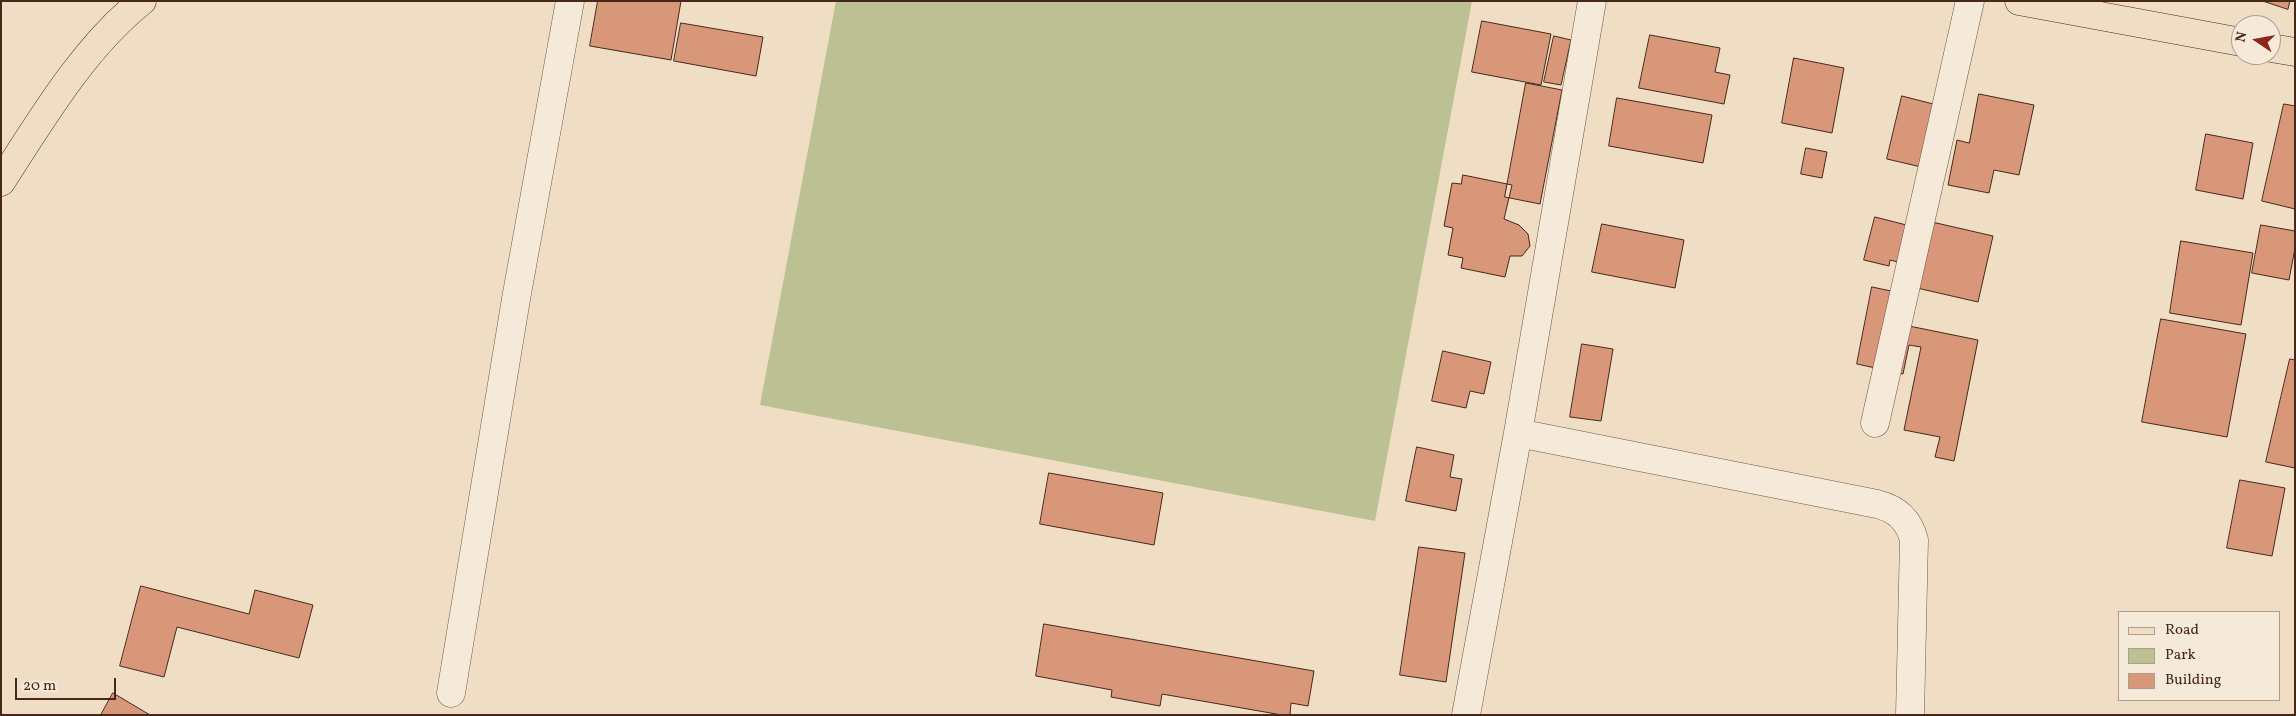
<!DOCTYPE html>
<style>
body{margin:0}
#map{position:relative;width:2296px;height:716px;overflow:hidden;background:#f0dec4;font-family:Vollkorn,serif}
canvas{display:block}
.frame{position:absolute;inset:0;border:2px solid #47271c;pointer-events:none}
.legend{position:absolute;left:2118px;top:611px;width:162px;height:90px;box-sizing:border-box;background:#f5ead9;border:1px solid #af9c8d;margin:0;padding:6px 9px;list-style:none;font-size:15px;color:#47271c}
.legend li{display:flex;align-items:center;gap:10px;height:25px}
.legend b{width:25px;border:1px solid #af9c8d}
.north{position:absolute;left:2231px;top:15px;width:50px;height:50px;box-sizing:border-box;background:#f5ead9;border:1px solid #af9c8d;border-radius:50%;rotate:282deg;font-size:14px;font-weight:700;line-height:20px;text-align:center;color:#47271c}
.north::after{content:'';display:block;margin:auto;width:18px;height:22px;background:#8f2418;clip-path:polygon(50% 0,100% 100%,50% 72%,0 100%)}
.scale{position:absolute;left:15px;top:678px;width:101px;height:22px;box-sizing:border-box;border:2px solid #47271c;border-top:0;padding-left:6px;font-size:15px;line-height:18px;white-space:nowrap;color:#47271c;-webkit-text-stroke:4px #f5ead9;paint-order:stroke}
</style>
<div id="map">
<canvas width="2296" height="716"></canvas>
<div class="frame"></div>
<ul class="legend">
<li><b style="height:6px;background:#f0dec4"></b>Road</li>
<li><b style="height:14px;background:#bbc192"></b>Park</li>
<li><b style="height:14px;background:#d89779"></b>Building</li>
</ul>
<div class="north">N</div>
<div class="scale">20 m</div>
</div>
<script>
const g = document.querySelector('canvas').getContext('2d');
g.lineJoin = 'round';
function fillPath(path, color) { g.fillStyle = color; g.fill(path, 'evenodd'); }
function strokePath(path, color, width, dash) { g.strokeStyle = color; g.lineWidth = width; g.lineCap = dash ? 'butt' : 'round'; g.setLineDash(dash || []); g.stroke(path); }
fillPath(new Path2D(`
 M836,1H1472L1375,521L760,405Z`), '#bbc192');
const building = new Path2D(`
 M598,1H681L671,60L590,46Z
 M2263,1H2290L2288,9Z
 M1482,21L1551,34L1541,85L1472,72Z
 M681,23L763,37L756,76L674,61Z
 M1650,35L1720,48L1715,72L1730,75L1724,104L1639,88Z
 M1554,36L1571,40L1561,85L1544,82Z
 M1794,58L1844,68L1832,133L1782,123Z
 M1526,83L1562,90L1540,204L1505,197Z
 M1979,94L2034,105L2019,175L1994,170L1989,193L1948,185L1957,140L1969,143Z
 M1902,96L1949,108L1934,170L1887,159Z
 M1617,98L1712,115L1703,163L1609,146Z
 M2284,104L2295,106V209L2262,201Z
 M2206,134L2253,143L2243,199L2196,190Z
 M1806,148L1827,152L1822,178L1801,174Z
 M1463,175L1512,185L1504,219L1519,225L1528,234L1530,246L1522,256H1510L1505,277L1461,268L1463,258L1448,255L1453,228L1444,226L1452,183L1461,184Z
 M1875,217L1922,229L1913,266L1890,260L1889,266L1864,260Z
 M1932,222L1993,236L1978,302L1917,288Z
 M1602,224L1684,240L1675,288L1592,272Z
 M2261,225L2295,231V248L2289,280L2252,273Z
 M2181,241L2253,253L2241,325L2170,313Z
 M1872,287L1915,296L1909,326L1978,340L1954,461L1935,457L1940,437L1904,430L1921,347L1909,345L1903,374L1857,364Z
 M2161,319L2246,334L2227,437L2142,422Z
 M1582,344L1613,349L1601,421L1570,417Z
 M1443,351L1491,362L1484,394L1470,391L1466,408L1432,401Z
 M2290,359L2295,360V468L2266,462Z
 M1417,447L1454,455L1450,477L1462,479L1456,511L1406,501Z
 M1049,473L1163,493L1154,545L1040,524Z
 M2240,480L2285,488L2272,556L2227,548Z
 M1419,547L1465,553L1446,682L1400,675Z
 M141,586L249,614L255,590L313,605L299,658L177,627L164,677L120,666Z
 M1044,624L1314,671L1308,706L1291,703L1290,715H1282L1162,694L1160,706L1111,697L1112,690L1036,676Z
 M113,693L150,715H101Z`);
fillPath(building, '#d89779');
strokePath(building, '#47271c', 1);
const minor = new Path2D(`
 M1875,423L1970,1
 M1518,433L1877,504C1897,509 1909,520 1914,540L1910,715
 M451,693L516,299L570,1
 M1466,715L1518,433L1592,1`);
const major = new Path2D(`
 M2019,1L2241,42
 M2271,48L2295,52
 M1,182C41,120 84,47 142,1`);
strokePath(minor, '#715546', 29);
strokePath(major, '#47271c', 29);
strokePath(minor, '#f5ead9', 28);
strokePath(major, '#f0dec4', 28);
</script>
